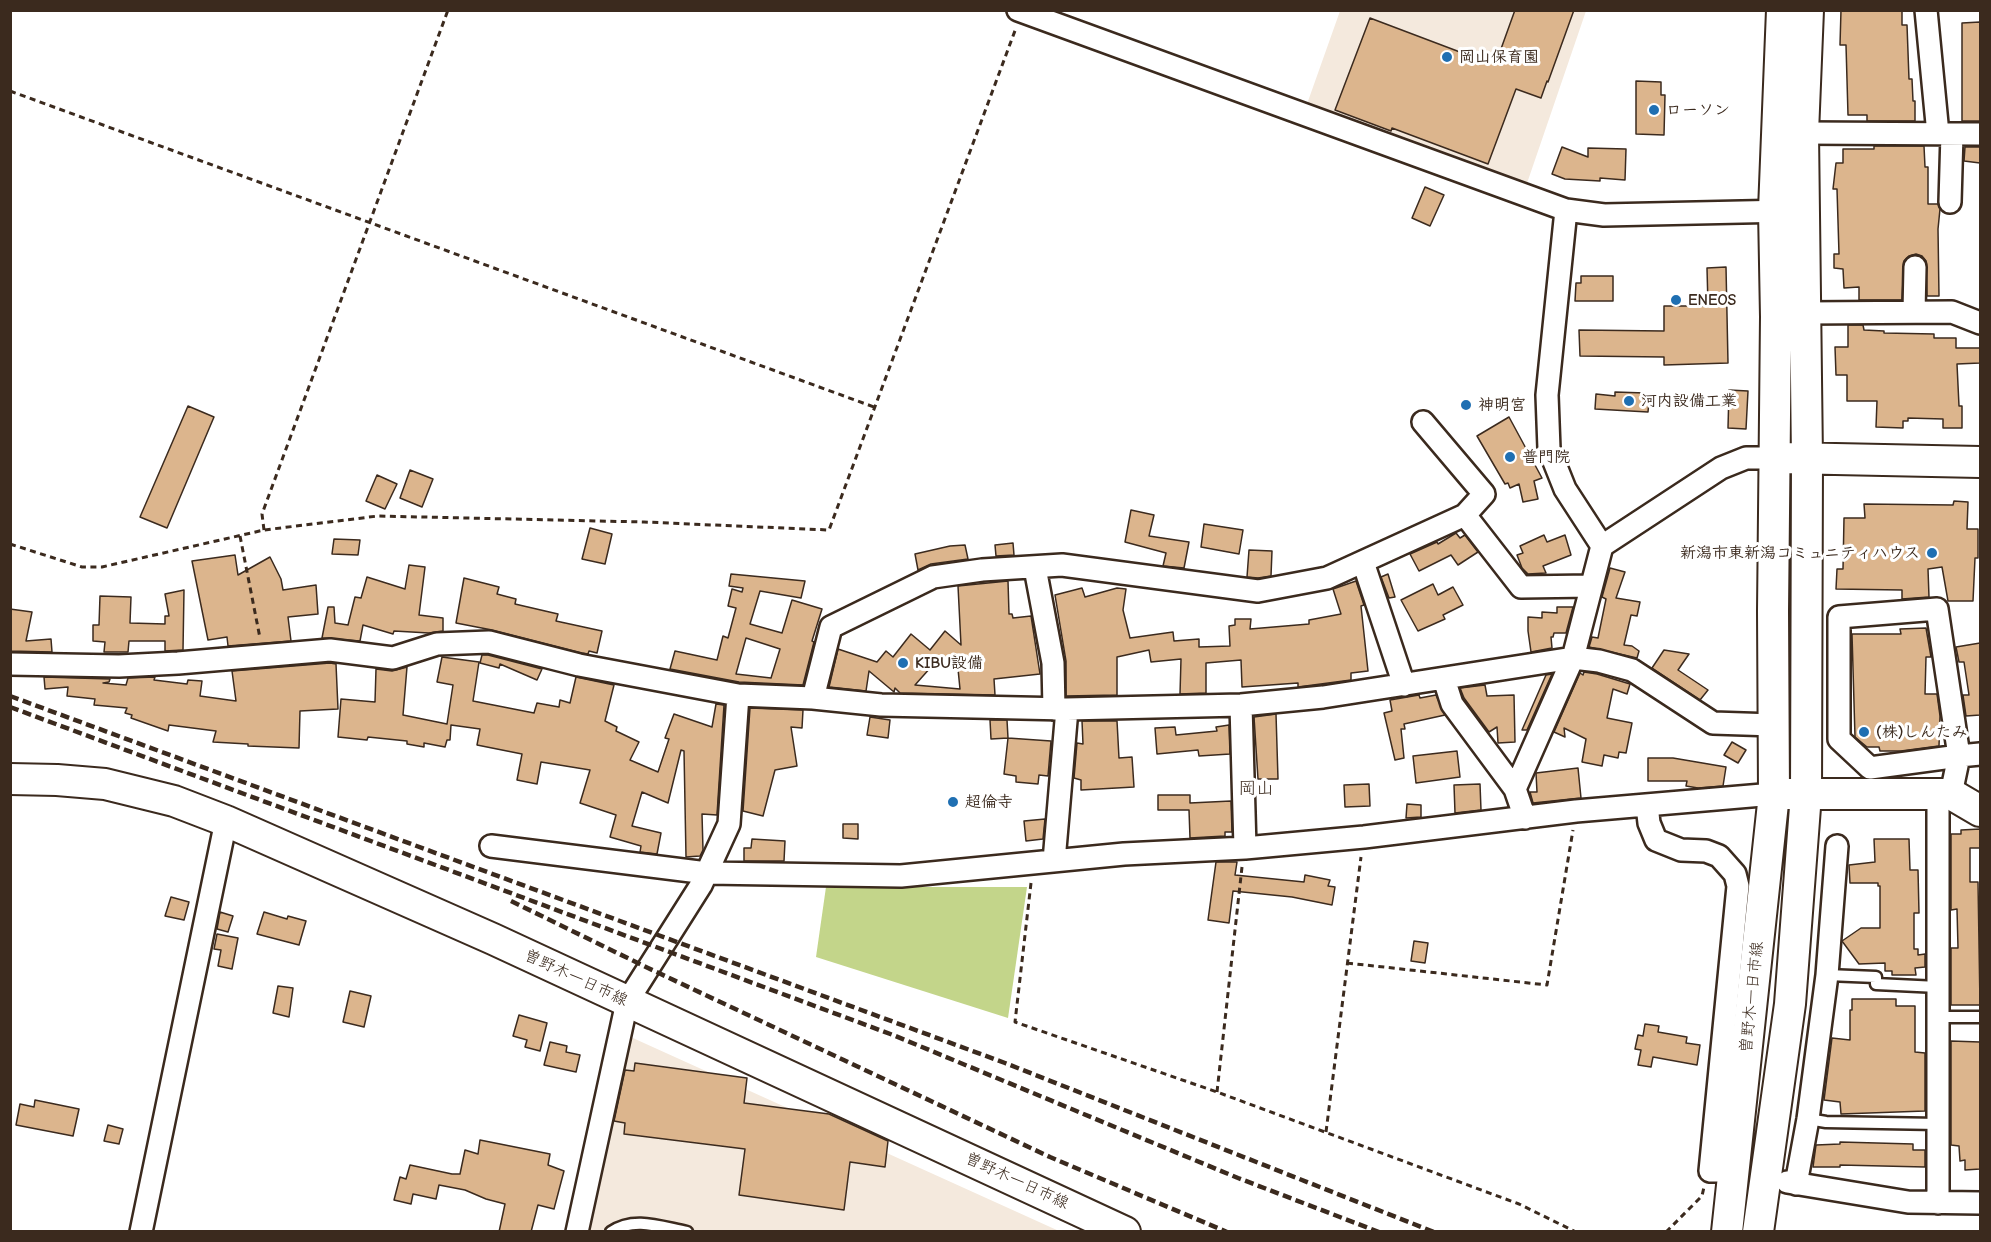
<!DOCTYPE html>
<meta charset="utf-8">
<style>
body{margin:0}
#map{position:relative;width:1991px;height:1242px;overflow:hidden;background:#fff;font-family:"Comic Neue",sans-serif}
canvas{display:block}
.frame{position:absolute;inset:0;border:12px solid #3b2a1e;pointer-events:none}
</style>
<div id="map">
<canvas width="1991" height="1242"></canvas>
<div class="frame"></div>
</div>
<script>
const g = document.querySelector('canvas').getContext('2d');
g.lineJoin = 'round';
function fillPath(path, color) { g.fillStyle = color; g.fill(path, 'evenodd'); }
function strokePath(path, color, width, dash) { g.strokeStyle = color; g.lineWidth = width; g.lineCap = dash ? 'butt' : 'round'; g.setLineDash(dash || []); g.stroke(path); }
function label(font, color, halo, rows, align = 'center') {
  g.font = font + ' "Comic Neue","Klee One",sans-serif'; g.lineWidth = 6; g.setLineDash([]); g.textBaseline = 'middle'; g.strokeStyle = halo; g.fillStyle = color; for (const [text, x, y, turn = 0] of rows) {
    g.save(); g.translate(x, y); g.rotate((+turn || 0) * Math.PI / 180); g.textAlign = isNaN(turn) ? turn : align; if (halo) g.strokeText(text, 0, 0); g.fillText(text, 0, 0); g.restore();
  }
}
fillPath(new Path2D(`
 M1340,11H1586L1524,192L1307,104Z
 M613,1029L1059,1231L576,1232Z`), '#f4e9dd');
fillPath(new Path2D(`
 M826,887H1027L1008,1018L816,957Z`), '#c3d58a');
const building = new Path2D(`
 M1515,10H1574L1548,82L1547,81L1541,98L1516,89L1488,164L1392,128L1391,131L1335,110L1370,18L1489,63L1490,57L1497,60Z
 M1841,10H1902V25H1907L1909,79H1912L1913,101H1915V121H1867V115H1848L1846,45H1840Z
 M1980,22V121H1962V23Z
 M1636,81L1661,82V95H1665L1664,135L1636,134Z
 M1874,146H1924L1925,167H1928V204H1938L1940,209L1938,229L1939,296H1927L1926,261L1922,256L1916,254L1909,256L1904,261L1902,300H1859V287L1844,288L1843,269L1834,268V254H1839L1837,189H1833L1836,163H1843V149H1874Z
 M1562,147L1588,157V148L1626,149L1625,180L1600,178V181L1565,179L1552,174Z
 M1965,147H1980V163L1964,161Z
 M1425,187L1444,195L1430,226L1412,218Z
 M1726,267L1728,363L1664,365V357L1580,356L1579,330L1664,331V306H1708L1707,268Z
 M1581,276H1613V301H1575L1576,283H1581Z
 M1848,325H1863L1864,330L1884,331V333L1934,334V338H1956V348H1980V363L1957,364L1959,406H1962V428H1943V419L1908,418V421H1903V428L1876,427L1877,401H1847V375H1836L1835,347H1848Z
 M1729,390L1748,391L1746,429L1728,428Z
 M1615,392L1645,393L1644,401H1649L1648,412L1595,409L1596,394L1615,396Z
 M188,406L214,417L167,528L140,517Z
 M1509,417L1542,478L1534,481L1538,499L1523,502L1519,484L1510,488L1508,483L1505,484L1477,436Z
 M410,470L433,479L422,507L400,498Z
 M377,475L397,484L385,509L366,501Z
 M1954,501L1968,502L1967,529H1978V558H1975L1973,601H1948L1942,567L1928,569L1929,597L1902,599V590L1836,589L1837,569H1843L1844,518H1865L1864,504L1953,505Z
 M1131,510L1154,515L1149,536L1189,542L1184,568L1163,566L1166,553L1125,542Z
 M1204,524L1243,530L1239,554L1201,547Z
 M590,528L612,534L605,564L582,559Z
 M1456,533L1460,538L1465,535L1478,552L1458,565L1451,555L1419,571L1410,554L1437,542L1438,544Z
 M1544,535L1547,542L1565,535L1571,555L1543,566L1546,573L1528,574L1522,568L1517,555L1523,553L1520,546Z
 M334,539L360,540L358,555L332,554Z
 M1013,543L1014,555L996,556L995,545Z
 M965,545L968,559L931,564L918,570L915,554L950,546Z
 M1249,550L1272,551L1271,576L1258,578L1247,577Z
 M235,555L238,575L270,557L281,579L283,590L316,585L318,614L288,617L291,641L228,646L227,637L208,640L192,561Z
 M409,565L425,567L419,615L443,618V631L429,633L394,631L393,634L363,625L360,641L322,638L328,607H334L335,623L348,625L355,597L361,598L367,577L405,589Z
 M1610,568L1625,572L1616,598L1640,602L1637,616L1631,615L1624,645L1632,646L1639,651L1637,658L1589,647L1592,637L1598,638L1606,599L1602,597Z
 M731,574L805,581L801,598L760,591L750,624L782,633L792,600L822,609L812,641L814,642L803,685L739,682L670,669L675,651L717,660L723,636L728,638L736,608L728,606L732,589L742,592L743,588L729,586ZM746,638L780,649L771,678L736,674Z
 M1388,574L1395,597L1389,598L1381,577Z
 M464,578L499,587L497,594L516,599L515,604L558,614L556,621L602,631L597,653L589,651L588,654L582,653L492,630L456,623Z
 M1008,581L1009,614H1012L1013,618L1031,616L1040,674L994,679L995,695L900,693L895,688L894,692L869,671L866,691L829,687L838,649L877,662L886,651L893,657L911,634L930,650L945,631L961,645L958,586ZM939,658L957,659L960,689L915,685Z
 M1356,581L1364,605L1361,606L1368,671L1351,673V680L1298,687V683L1242,687L1241,660L1206,663V693L1180,694L1181,659L1151,662L1149,650L1117,657V695L1066,696V661L1055,595L1082,588L1085,597L1117,588L1126,589L1123,610L1130,638L1173,632L1174,641L1199,639V647L1230,646L1229,626L1235,625V619H1251L1250,629L1309,624V620L1341,614L1333,589Z
 M1433,584L1438,595L1453,587L1463,605L1443,615L1445,619L1418,631L1401,600Z
 M184,590L183,650L165,651V641H129L128,652H104L105,642L93,641V625H99L100,596L131,597L130,623L165,624V616H169L165,594Z
 M1557,607H1573L1566,633H1554L1553,637H1551L1552,648L1531,652L1528,631V617L1542,618V612L1557,613Z
 M10,609L32,612L26,641L51,639L52,652L10,651Z
 M1926,628L1931,657H1926L1925,694H1937L1940,716L1939,746L1901,751H1880L1879,747H1867L1855,737L1852,634H1901L1900,629Z
 M1980,643V715L1966,716L1963,695H1969L1964,662H1959L1956,647Z
 M1664,650L1689,654L1678,670L1708,690L1700,700L1652,668Z
 M482,655H488L542,669L537,680L500,664L499,668L480,663Z
 M442,657L479,662L473,701L534,713L537,703L559,707L560,700L570,703L576,677L614,685L605,721L617,727L616,731L639,742L630,760L658,772L669,739L665,738L674,714L712,727L716,704L724,705L717,815L702,814L703,850L700,856L686,857L684,751L681,750L668,803L642,792L632,826L661,833L657,854L640,852L641,846L610,837L616,815L580,803L590,770L541,762L537,784L517,780L522,754L477,745L480,729L451,725L450,740H447L445,747L424,743V747L407,744V741L368,737L367,740L338,737L341,699L375,702L376,669L392,671L407,667L403,715L447,724L453,685L437,682Z
 M330,663L336,664L338,709L300,711L299,748L248,746V744L213,742L216,731L169,725L168,731L131,718L132,715L125,713L127,708L94,705L95,699L67,696L68,687L45,689L44,677L110,679L109,682L103,683L126,685L128,678L155,677L154,680L187,684L188,680L202,681L200,696L236,701L232,671Z
 M1584,672L1597,674L1630,684L1627,694L1613,689L1607,718L1632,723L1626,753L1619,752L1618,758L1604,755L1602,766L1582,762L1586,739L1564,728L1565,737L1554,732L1580,673L1583,675Z
 M1552,674L1527,730H1522L1546,675Z
 M1485,685L1487,696L1514,695L1515,742L1498,743L1497,727L1489,732L1464,698L1460,688Z
 M1419,695L1420,698L1436,695L1445,715L1404,724L1405,729H1401L1404,758L1395,760L1384,713L1392,711L1390,700Z
 M750,708L803,710L802,728L791,727L797,766L775,770L763,816L743,811Z
 M1276,714L1278,779H1258L1254,717Z
 M870,717L890,720L888,738L867,735Z
 M990,720H1007L1008,738L1051,741L1048,776L1039,775L1038,784L1016,782V776L1004,774L1008,738L991,739Z
 M1082,721H1117L1119,758L1132,757L1134,787L1081,790V780L1074,778L1077,743L1083,744Z
 M1229,725L1230,754L1199,756L1198,750L1157,754L1155,728L1175,727L1176,735L1217,731L1216,727Z
 M1732,742L1746,750L1738,763L1724,755Z
 M1457,751L1460,777L1416,783L1413,756Z
 M1648,758H1673L1726,767L1723,786L1698,788L1686,786L1687,781H1648Z
 M1578,768L1581,798L1533,803L1530,792H1537L1536,773Z
 M1369,784L1370,806L1345,807L1344,785Z
 M1480,784L1481,810L1455,813L1454,785Z
 M1158,795H1190V803L1231,801L1232,832H1225V836L1190,838L1189,810H1158Z
 M1407,804L1421,805V817L1406,818Z
 M1045,819L1043,839L1026,841L1024,821Z
 M843,824H858V839L843,838Z
 M1980,829V848H1970V882H1978L1980,1005H1951V948H1958L1957,909L1951,910V834H1961V830Z
 M752,839L785,841L784,861H744V848H751Z
 M1874,839H1909L1910,870H1918L1919,913H1914V949H1918V955L1925,954V967L1915,968L1916,975H1892V971H1885V963L1859,964L1842,941L1861,928H1880V886H1878V883H1850L1849,865L1875,862Z
 M1216,862H1237L1235,875L1304,882L1305,875L1330,880L1328,886L1335,887L1332,905L1292,897L1233,891L1229,923L1208,920Z
 M171,897L189,902L184,920L165,916Z
 M220,912L233,916L228,932L217,929Z
 M264,912L287,919L288,916L306,921L299,945L257,934Z
 M217,934L238,938L232,969L218,966L221,950L214,949Z
 M1414,941L1428,943L1425,963L1411,961Z
 M278,986L293,988L289,1017L273,1013Z
 M350,991L371,996L364,1027L343,1022Z
 M1852,999H1896V1006H1915V1052L1925,1053V1111L1841,1114L1840,1102L1824,1100L1832,1038L1850,1040V1010H1852Z
 M519,1015L547,1023L540,1051L525,1047L527,1040L513,1036Z
 M1645,1024L1659,1026L1658,1032L1687,1037L1686,1043L1700,1045L1697,1065L1653,1057L1651,1067L1638,1065L1641,1050L1635,1049L1638,1035L1643,1036Z
 M1951,1041L1980,1042V1169L1965,1170V1160L1960,1161L1959,1146L1951,1145Z
 M550,1042L567,1046L566,1052L580,1055L576,1072L544,1065Z
 M635,1063L747,1078L744,1103L829,1114L888,1141L885,1167L850,1162L844,1210L739,1195L745,1149L624,1134L625,1123L614,1121L625,1070L634,1071Z
 M35,1100L79,1109L73,1136L16,1125L20,1104L34,1107Z
 M108,1125L123,1129L119,1144L104,1141Z
 M480,1140L550,1154L548,1165L564,1171L554,1209L538,1205L531,1232H499L505,1204L486,1199L465,1190L439,1185L436,1199L413,1194L411,1204L394,1200L400,1177L406,1179L410,1165L452,1174H460L465,1150L478,1154Z
 M1840,1142L1913,1144V1150H1925V1167L1840,1165V1167H1813L1816,1145L1840,1144Z`);
fillPath(building, '#dcb58d');
strokePath(building, '#3b2a1e', 1.5);
const lane = new Path2D(`
 M1827,975L1876,977V984L1938,987
 M1938,1017H1980
 M1808,1119L1826,1122L1938,1124
 M611,1232C634,1216 661,1227 687,1232`);
const street = new Path2D(`
 M1018,10L1566,210L1604,215L1788,211
 M1926,10L1938,134
 M1803,133L1980,134
 M1950,202L1952,134
 M1914,312L1915,267
 M1805,313L1952,312L1980,323
 M1465,515L1521,587L1591,586
 M1602,546L1721,468L1746,458H1775
 M1363,562L1404,685
 M1035,568L1053,663L1054,709
 M1937,609L1959,756L1870,768L1839,739V617Z
 M10,664L119,666L178,663L330,650L393,658L437,644L489,642L579,665L738,695L813,698L881,705L1067,709L1241,705L1323,697L1573,658L1599,661L1632,670L1713,723L1774,725
 M1444,679L1452,704L1515,789
 M813,698L831,627L933,577L982,570L1062,565L1258,591L1327,578L1465,515L1484,494L1423,422
 M1241,705L1245,848
 M1951,794L1959,756L1980,754
 M1647,805L1649,823L1656,840L1681,850L1706,851L1719,856L1735,874L1738,886L1710,1171H1717
 M1525,818L1515,789L1573,658L1602,546L1565,489L1549,449L1547,395L1566,210
 M491,846L707,873L901,876L1124,854L1245,848L1364,837L1576,811L1774,794
 M1054,861L1067,709
 M1787,1182L1908,1202L1980,1203
 M1796,1184L1808,1119L1827,975L1837,846
 M1938,1203V793
 M141,1232L226,821
 M577,1232L627,1002L701,885L729,824L738,695`);
const secondary = new Path2D(`
 M1787,458L1980,462
 M10,779L57,780L105,784L174,801L226,821L493,939L1125,1232
 M1787,794H1951L1980,811
 M1727,1232L1774,794L1773,611L1776,317L1774,210L1782,10
 M1758,1232L1790,1004L1806,794L1807,459L1803,133L1808,10`);
strokePath(lane, '#3b2a1e', 15);
strokePath(street, '#3b2a1e', 26);
strokePath(secondary, '#3b2a1e', 34);
strokePath(new Path2D(`
 M10,91L874,407
 M264,530L262,514L448,10
 M240,536L260,638
 M10,544L82,567H102L264,530L378,516L644,522L829,530L1016,28
 M1031,883L1015,1022L1217,1092L1519,1204L1576,1232
 M1347,963L1547,985L1573,830
 M1217,1092L1242,867
 M1326,1132L1361,857
 M1666,1232L1702,1196L1704,1187`), '#3b2a1e', 3, [6, 4.5]);
strokePath(lane, '#fff', 10);
strokePath(street, '#fff', 21);
strokePath(secondary, '#fff', 30);
strokePath(new Path2D(`
 M10,696L1005,1063L1434,1232
 M10,707L893,1035L1238,1178L1379,1232
 M511,901L648,968L1050,1157L1227,1232`), '#3b2a1e', 4.5, [9, 4.5]);
for (const [x, y, r, color] of [
 [1447,57,6,"#1f6fb2"],
 [1654,110,6,"#1f6fb2"],
 [1676,300,6,"#1f6fb2"],
 [1629,401,6,"#1f6fb2"],
 [1466,405,6,"#1f6fb2"],
 [1510,457,6,"#1f6fb2"],
 [1932,553,6,"#1f6fb2"],
 [903,663,6,"#1f6fb2"],
 [1864,732,6,"#1f6fb2"],
 [953,802,6,"#1f6fb2"]
]) { const dot = new Path2D(); dot.arc(x, y, r, 0, 2 * Math.PI); g.fillStyle = color; g.fill(dot); strokePath(dot, '#fff', 2); }
label('bold 16px', '#3b2a1e', '#fff', [
 ["岡山保育園",1459,57],
 ["ローソン",1666,110],
 ["ENEOS",1688,300],
 ["河内設備工業",1641,401],
 ["神明宮",1478,405],
 ["普門院",1522,457],
 ["新潟市東新潟コミュニティハウス",1920,553,"right"],
 ["KIBU設備",915,663],
 ["(株)しんたみ",1876,732],
 ["超倫寺",965,802]
], 'left');
label('16px', '#3b2a1e', '#fff', [
 ["曽野木一日市線",576,978,25],
 ["曽野木一日市線",1752,997,-84],
 ["曽野木一日市線",1017,1181,25]
]);
label('18px', '#3b2a1e', '#fff', [
 ["岡山",1256,789]
]);
</script>
